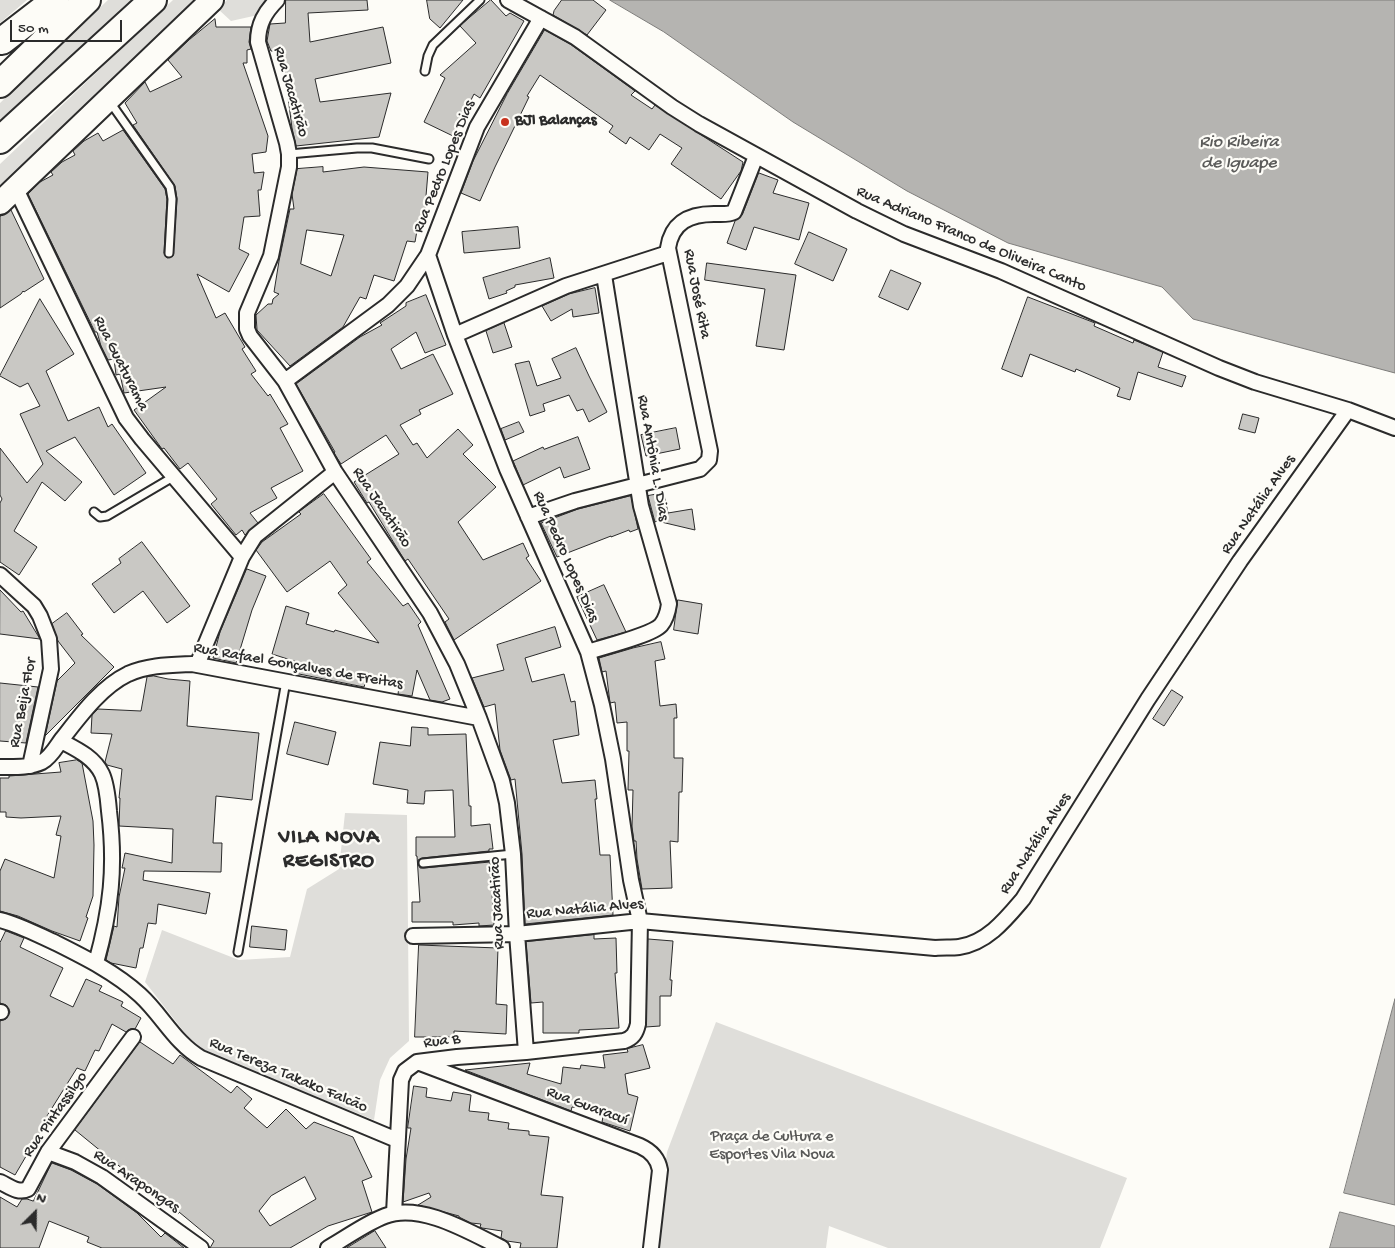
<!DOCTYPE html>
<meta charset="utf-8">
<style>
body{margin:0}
#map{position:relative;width:1395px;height:1248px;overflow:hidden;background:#fdfcf7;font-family:"Gochi Hand",sans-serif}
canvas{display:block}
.north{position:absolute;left:10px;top:1188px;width:50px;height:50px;-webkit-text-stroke:4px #fdfcf7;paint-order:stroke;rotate:23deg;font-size:14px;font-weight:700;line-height:20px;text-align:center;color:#2b2b2b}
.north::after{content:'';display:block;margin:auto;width:18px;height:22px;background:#2b2b2b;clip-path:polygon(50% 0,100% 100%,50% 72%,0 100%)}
.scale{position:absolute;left:10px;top:20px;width:112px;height:22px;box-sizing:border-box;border:2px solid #2b2b2b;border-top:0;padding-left:6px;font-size:15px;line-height:18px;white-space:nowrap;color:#2b2b2b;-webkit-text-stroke:4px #fdfcf7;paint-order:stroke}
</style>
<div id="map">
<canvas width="1395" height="1248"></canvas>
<div class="north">N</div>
<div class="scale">50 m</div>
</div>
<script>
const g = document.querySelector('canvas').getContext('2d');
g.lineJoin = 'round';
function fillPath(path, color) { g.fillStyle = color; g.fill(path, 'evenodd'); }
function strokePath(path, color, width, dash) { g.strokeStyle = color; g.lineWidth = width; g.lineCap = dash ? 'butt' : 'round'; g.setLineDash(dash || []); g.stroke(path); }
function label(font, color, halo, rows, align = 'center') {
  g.font = font + ' "Gochi Hand",sans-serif'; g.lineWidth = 4.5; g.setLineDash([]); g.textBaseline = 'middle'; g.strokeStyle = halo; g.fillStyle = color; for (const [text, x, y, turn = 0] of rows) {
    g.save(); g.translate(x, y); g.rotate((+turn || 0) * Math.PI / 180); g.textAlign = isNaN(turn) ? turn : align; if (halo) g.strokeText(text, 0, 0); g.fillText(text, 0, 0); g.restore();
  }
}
fillPath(new Path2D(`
 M0,0H27L0,23Z
 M108,0H134L0,128V103Z
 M173,0H201L39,152L0,187V164Z
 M227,0H271L258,15L231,21L218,9Z
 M345,813L407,815L409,1041L390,1058L380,1080L374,1120L206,1053L188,1037L145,982L162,930L239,960L290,957L307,889L339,869Z
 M716,1022L1127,1178L1100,1248H888L829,1226L826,1248H656L667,1152Z`), '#dfdeda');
const water = new Path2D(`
 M610,0H1395V373L1193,319L1162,287L1008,243L907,191L793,122L664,32Z
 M1395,999V1205L1344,1193Z
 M1340,1212L1395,1226V1248H1330Z`);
fillPath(water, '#b5b4b1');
strokePath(water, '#7e7d7b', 1);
const building = new Path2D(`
 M286,0H367L368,10L308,13L310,42L383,27L391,63L315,79L320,102L391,93L379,137L296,146L292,128L282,51H271L267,41L270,24L285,23Z
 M427,0H463L440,28L430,19Z
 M491,0L506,16L510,13L524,21L480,98L474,94L453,136L424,122L445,78L440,75L476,43L460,26Z
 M562,0H593L606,10L587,35L553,15L554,11Z
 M215,19L216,27H251L249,42L251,49L247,50V63H243L268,136L266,152L252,154L254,173L264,172L261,190H258L260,216L244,217L239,249L249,254L229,292L197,274L216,318L225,313L245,347L242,349L256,371L251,374L268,396L270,394L288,424L280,428L303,471L271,488L277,498L250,513L258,523L245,535L242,530L236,535L211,504L217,499L188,463L180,469L164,448L162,449L134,410L166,387L124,393L120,374L116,375L114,359L108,360L101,346L97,332H95L28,194L40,182L53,175L51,172L62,162L75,155L73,151L84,141L98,133L103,141L123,130L165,189L167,199L164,253L167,258L173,256L177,199L175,186L133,125L137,123L125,103L145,82L150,92L182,77L168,60L189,40Z
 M545,30L570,44L635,91L631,95L652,109L655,105L743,162L741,171L721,199L671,164L682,148L660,134L649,150L630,137L626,144L609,132L613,126L540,75L527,96L529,97L495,167L480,201L461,193L473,161L507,94Z
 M323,167V172L364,167L428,172L424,220L419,219L415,242L407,241L394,281L374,275L366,299L360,297L343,327L290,366L257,330L256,315L268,304H272L273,299L279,294L274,292L279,261L290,209H294L292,194L297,169ZM307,230L344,235L331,276L301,264Z
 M759,173L778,180L773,193L809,203L799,240L754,227L746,250L727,243L735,221L742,215Z
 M11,210L44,279L24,292L23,291L21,294L0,308V217Z
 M518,227L520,248L464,253L462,232Z
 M809,232L847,249L833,281L795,264Z
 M550,258L554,278L515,285V287L506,291L507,293L489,299L483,278Z
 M707,263L796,275L784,350L756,346L765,289L705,280Z
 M891,270L921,283L908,310L879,297Z
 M595,288L599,313L573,317L572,309L551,321L542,306L569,294Z
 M426,295L446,345L425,353L416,332L391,349L401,369L433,354L453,394L419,410L421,414L400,425L413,445L417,443L427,458L458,429L473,445L463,454L496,487L458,522L483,560L523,543L529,556L526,558L541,581L454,640L445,622L449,619L408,559L405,561L369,502L367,503L354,482L399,454L386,435L341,464L334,453L335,452L296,384L360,337L382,325L380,323L406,306V303Z
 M1028,297L1095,323L1094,326L1133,343L1134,340L1163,352L1158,367L1186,376L1182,387L1138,372L1130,400L1117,396L1120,388L1076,369L1075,372L1030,354L1022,377L1002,369Z
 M40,299L74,354L46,371L68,421L99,407L108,427L112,424L146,473L114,495L75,437L46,451L82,482L65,501L42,482L14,531L37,547L19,575L0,562V503L2,499L0,495V448L27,483L43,464L20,414L40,406L28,383L20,387L0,376Z
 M504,323L512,347L493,353L486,331Z
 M576,348L589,376L607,412L589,422L583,409L577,411L569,395L543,404L545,411L530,416L515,364L529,361L537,386L561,378L552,359Z
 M1243,414L1259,418L1255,433L1239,429Z
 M519,422L524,432L505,440L501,429Z
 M676,428L680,449L646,456L641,435Z
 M578,437L590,469L564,478L560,467L523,485L513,461L543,447L544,449Z
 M664,493L668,513L692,509L695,530L657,521L655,522L648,496Z
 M324,494L371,559L367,562L403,606L408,603L421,622L418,625L450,699L442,702L430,700L417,670L412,696L398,694L399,687L367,678L364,687L294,673L297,662L272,654L286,606L309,613L306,624L334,632L335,630L379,643L338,593L347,585L330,561L287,592L256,550L262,542L301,514L299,512Z
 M631,496L638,529L630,532L629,530L611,537V536L557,557L541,523L578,509Z
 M142,542L190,606L167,623L143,591L114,613L92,584L121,563L119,559Z
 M247,569L266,576L252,610L236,663L213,658L220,632Z
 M604,585L626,632L597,640L577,597Z
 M0,590L21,612L23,611L40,639L0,634Z
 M678,600L702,604L698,634L674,630Z
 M67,613L83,634L81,635L114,667L45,736L57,681L75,663L58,641L52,624Z
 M555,627L561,647L525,658L532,682L564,674L571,702L575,701L579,735L553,740L562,783L595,780L597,799H595L600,855H610L613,915L525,924L522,854L515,779L511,780L500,750L495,704L484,707L472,678L504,670L497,645Z
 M661,642L665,659L655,661L660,706L676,704L677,718H674V758H683L682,792H679L678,842L670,841L672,888L642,889L637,859L636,841H634L632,827L633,790H628L629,751H627V722L617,723L615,702L610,703L606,671L602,672L599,658L633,648Z
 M154,676L168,679L190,681L187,726L259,733L252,800L216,796L213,843H222L221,872L144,871L143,880L210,893L206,914L158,904L156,924L148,923L143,948H140L136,968L111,963L106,960L114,926L117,927L119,897L125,868H122L125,853L172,863L173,829L119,826L120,798H119L122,769L107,765L105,762L112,734L91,733L92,715L98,709L141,711L147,677Z
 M0,683L38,687L26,743L0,741Z
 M1172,690L1183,697L1164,726L1153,719Z
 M295,722L336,732L328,765L287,754Z
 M412,727L428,728V735L466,734L469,806H471V826L490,824L493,849H489V851L422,858L418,860V864L420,868H424L490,862L494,925L479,926V923L453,925V922H412V902H420L417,856H416V837H455L453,790L425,791L424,804L407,803L408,790L373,784L380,742L410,746Z
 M77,760L82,763L93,821L94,845L93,896L86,917L88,918L80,941L52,931L18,916L0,911V871L5,859L54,878L61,836L56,835L61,816L21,818L6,817V812H0V778H9V776L61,772L59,763Z
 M252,926L287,930L285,950L250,947Z
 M6,931L24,938L20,947L63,968L50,996L73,1007L86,979L102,986L99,991L123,1002L121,1006L141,1018L135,1029H130L126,1032L112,1024L99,1051L95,1050L85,1071L77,1068L47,1116L49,1117L15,1175L0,1167V1021L6,1019L10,1012L6,1005L0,1003V943Z
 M594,935V939L616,938L617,973H615L619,1028L579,1030V1033H543V1002L531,1003L526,942Z
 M648,939L673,941L670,980H672L671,996H660V1026L646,1027Z
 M419,945L498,948L496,1004L507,1005L506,1034L454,1031V1037H415Z
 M140,1042L173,1064L180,1055L231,1093L237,1086L252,1099L244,1108L267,1128L286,1109L306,1129L314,1122L353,1137L372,1177L362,1181L372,1212L328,1226L290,1248H210L214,1241L179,1212L178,1214L75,1130ZM305,1177L316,1199L270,1226L259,1211L271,1196Z
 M643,1045L650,1068L625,1074L628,1094L638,1097L630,1131L602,1122L604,1111L572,1107L571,1111L465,1070L530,1063L527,1074L561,1084L563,1067L580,1069L581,1065L605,1068L603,1055L628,1052L627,1049Z
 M414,1086L427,1088L426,1097L451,1101L453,1092L471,1095L469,1111L489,1113L488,1120L509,1123L508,1129L529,1131V1135L549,1137L541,1195L563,1197L557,1248H520L521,1243L507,1241L501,1238L502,1231L482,1228L480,1227L481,1224L471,1223L459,1217V1216L418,1205L431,1197L429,1193L403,1202L406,1159L411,1128H408Z
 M52,1163L71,1170L97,1184L137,1213L161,1237L165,1233L184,1248H102L87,1242L89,1237L49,1221L39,1248H0V1197L17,1207L22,1199H27L33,1201Z
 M375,1231L386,1248H347Z`);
fillPath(building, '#c9c8c4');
strokePath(building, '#2b2b2b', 1);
const lane = new Path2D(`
 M425,71L428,56L433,45L480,0
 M110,102L170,187L172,199L169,253
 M289,154L357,148H372L429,159
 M94,512L100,517L107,516L173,477
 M423,863L513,854
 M238,952L286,681`);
const street = new Path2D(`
 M277,0C265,12 258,24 258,42L287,143L289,154V167L271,256L247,313V329L250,336L285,381L335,472L430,613L457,664L479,718L502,781L507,803L513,854L517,934L526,1052
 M508,0L575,37L672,107L699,124L857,211L904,234L1001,271L1219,368L1255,382L1348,410L1395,428
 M16,189L126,418L142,439L242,557
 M455,335L566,286L668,253
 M285,381L388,305L407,286L428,255L477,127L541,18
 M528,517L575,501L700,469L709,460L710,451L668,248C672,222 690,214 714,214C721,214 728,215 734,212L756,156
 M0,575L34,606L40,616L49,639L51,669L30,766
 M588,652C603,647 652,635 661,625C666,619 668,611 669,604L641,506L604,275
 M197,665L242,557L255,536L335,472
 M61,741C76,749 94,757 102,774C107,785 108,799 109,811C116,867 111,909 96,963
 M0,767C14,767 29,768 42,762C51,757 56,747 62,739C80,716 101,687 128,674C148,665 170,665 192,664L479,718
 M0,920C20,925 38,935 56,943C86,958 116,973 140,995C162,1015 175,1043 201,1058L397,1140
 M413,936L517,934L640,921L935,948C943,947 951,948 959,947C987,943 1006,919 1023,899L1148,699L1240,561L1348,410
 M0,1012H1
 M420,1063L640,1146C651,1151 658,1158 660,1170L651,1248
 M48,1152L75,1162L102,1177L201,1248
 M0,1182C9,1186 18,1194 28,1189L48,1152L133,1037
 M394,1213L401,1080L405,1071L417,1062L457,1057L526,1052L624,1041C633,1038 636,1033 638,1024L640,921L631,880L613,759L602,705L588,652L507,469L455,335L428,255
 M328,1248C346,1238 366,1223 385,1216C421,1202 471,1233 502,1248`);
const primary = new Path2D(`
 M0,203L212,0`);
const highway = new Path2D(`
 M2,41L55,0
 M0,84L87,0
 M0,140L153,0`);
strokePath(lane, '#2b2b2b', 11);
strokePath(street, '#2b2b2b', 18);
strokePath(primary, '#2b2b2b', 26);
strokePath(highway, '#2b2b2b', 30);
strokePath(lane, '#fdfcf7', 7);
strokePath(street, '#fdfcf7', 14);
strokePath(primary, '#fdfcf7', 22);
strokePath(highway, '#fdfcf7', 26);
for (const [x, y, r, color] of [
 [505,122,5,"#c8321e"]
]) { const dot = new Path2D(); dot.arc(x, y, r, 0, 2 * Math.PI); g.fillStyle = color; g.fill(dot); strokePath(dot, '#fdfcf7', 2); }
label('16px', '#2b2b2b', '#fdfcf7', [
 ["Rua Jacatirão",290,92,74],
 ["Rua Pedro Lopes Dias",445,167,-68],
 ["Rua Adriano Franco de Oliveira Canto",971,240,23],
 ["Rua José Rita",696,294,79],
 ["Rua Guaturama",120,364,63],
 ["Rua Antônia L. Dias",652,458,80],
 ["Rua Natália Alves",1259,505,-55],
 ["Rua Jacatirão",381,508,56],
 ["Rua Pedro Lopes Dias",565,557,66],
 ["Rua Rafael Gonçalves de Freitas",298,667,10],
 ["Rua Beija Flor",24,703,-79],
 ["Rua Natália Alves",1036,844,-57],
 ["Rua Jacatirão",498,903,-93],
 ["Rua Natália Alves",585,910,-5],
 ["Rua B",442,1042,-7],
 ["Rua Tereza Takako Falcão",288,1076,23],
 ["Rua Guaracuí",587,1107,20],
 ["Rua Pintassilgo",56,1115,-55],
 ["Rua Arapongas",136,1182,34]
]);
label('bold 16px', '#2b2b2b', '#fdfcf7', [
 ["BJI Balanças",515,122]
], 'left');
label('16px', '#585857', '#fdfcf7', [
 ["Praça de Cultura e",772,1138],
 ["Esportes Vila Nova",772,1156]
]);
label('italic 18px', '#5b5b5a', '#fdfcf7', [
 ["Rio Ribeira",1239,143],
 ["de Iguape",1239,164]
]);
g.letterSpacing = '1px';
label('bold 21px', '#2b2b2b', '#fdfcf7', [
 ["VILA NOVA",329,839],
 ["REGISTRO",329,863]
]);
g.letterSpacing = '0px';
</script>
